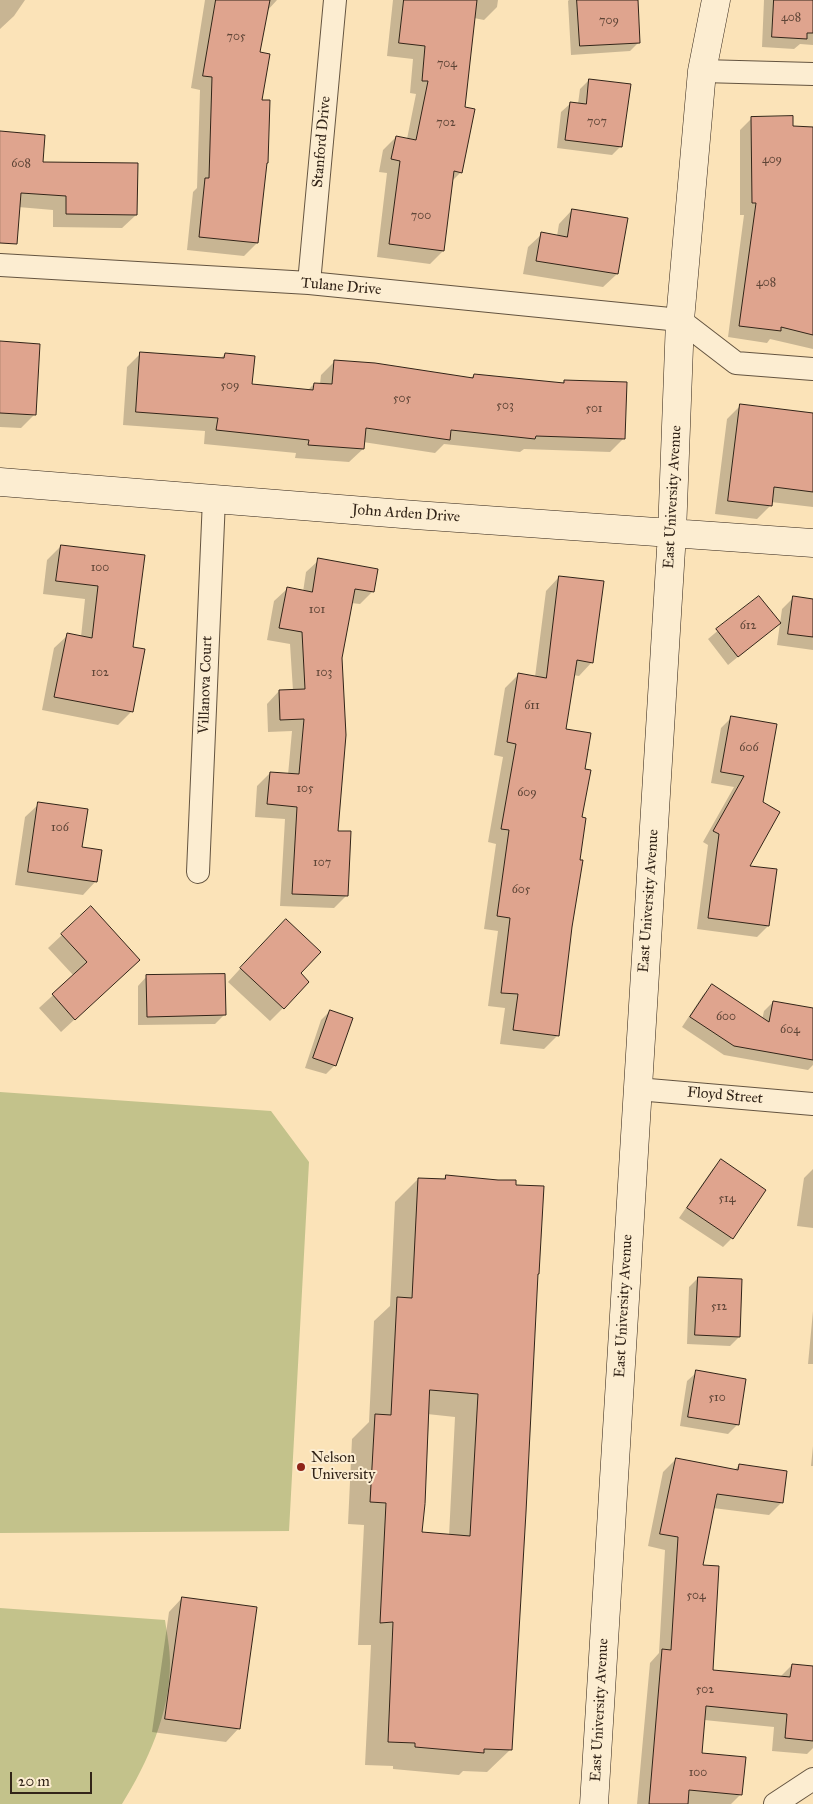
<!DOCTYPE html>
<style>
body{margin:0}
#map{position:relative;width:813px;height:1804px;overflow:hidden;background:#fbe3b8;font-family:"IM FELL Great Primer",serif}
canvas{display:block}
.scale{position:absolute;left:10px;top:1772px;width:82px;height:22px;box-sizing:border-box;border:2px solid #322418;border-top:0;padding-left:6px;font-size:15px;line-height:18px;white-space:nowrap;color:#322418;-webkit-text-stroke:4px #fcedd1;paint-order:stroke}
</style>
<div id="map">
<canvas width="813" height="1804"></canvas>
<div class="scale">20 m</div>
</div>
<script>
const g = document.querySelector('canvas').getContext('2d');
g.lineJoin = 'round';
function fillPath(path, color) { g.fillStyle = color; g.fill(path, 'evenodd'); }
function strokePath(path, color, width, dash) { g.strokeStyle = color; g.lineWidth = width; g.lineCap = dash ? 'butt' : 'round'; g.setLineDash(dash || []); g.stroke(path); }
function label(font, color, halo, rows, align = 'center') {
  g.font = font + ' "IM FELL Great Primer",serif'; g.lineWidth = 4; g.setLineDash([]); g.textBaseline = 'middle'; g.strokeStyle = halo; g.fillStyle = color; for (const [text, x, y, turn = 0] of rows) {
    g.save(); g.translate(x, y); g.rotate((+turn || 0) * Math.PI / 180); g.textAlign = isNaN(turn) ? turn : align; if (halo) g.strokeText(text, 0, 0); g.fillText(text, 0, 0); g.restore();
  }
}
fillPath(new Path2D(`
 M0,1092L271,1111L309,1162L289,1531L0,1533Z
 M0,1608L165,1620C167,1634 170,1648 170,1663C170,1713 148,1762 122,1804H0Z`), '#c3c28b');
fillPath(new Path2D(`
 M0,0H25L14,16L0,29Z
 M205,0H277L266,12L259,53L260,101L257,243L244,256L187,250L193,192L197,188L200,90L191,88Z
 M393,0H498L497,7L484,20L474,18L464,108L461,172L452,181L443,251L430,264L377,257L387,173L379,172L383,150L396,137L407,139L416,94L410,93L413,59L387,56Z
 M569,0H637L639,42L630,51L571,55L568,1Z
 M764,0H813V45L800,44L794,49L762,47Z
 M589,80L621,146L612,155L557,148L561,112L571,103L578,104L580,89Z
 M752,118L792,127L813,129V349L770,339L767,343L728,337L744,215H740V130Z
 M0,133L41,163L136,215L122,228L53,227V210L18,207L0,227Z
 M572,210L617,274L603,287L523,274L528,247L542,234L557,236L559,224Z
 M0,342L34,415L21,428L0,427Z
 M141,353L220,359L225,354L250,385L307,391L314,384H320L321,375L335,361L470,379L474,375L561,384L564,381L624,438L610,452L524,449L520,452L444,444L435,453L363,442V449L349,462L295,458L296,453L204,444L205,431L123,425L127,367Z
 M741,405L813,414V507L771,502V505L757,519L715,514L727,419Z
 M61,546L143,556L132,648L131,712L118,725L42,710L54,648L68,635L81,637L85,599L43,594L47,560Z
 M319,560L372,592L360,604L351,603L341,658L336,832L346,896L334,908L280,906L285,819L255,817L257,786L270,773L288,775L292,731L268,732L267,704L279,691H293L290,644L267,640L274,601L287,589L303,592L306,572Z
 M559,577L592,662L579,676L573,675L564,731L584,770L571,927L558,1035L544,1049L500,1044L505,1008L488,1006L498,931L484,929L496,844L488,842L503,757L494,755L505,688L518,675L535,677L546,591Z
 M758,597L779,623L728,665L708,639Z
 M794,597L813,600V650L777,645L782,609Z
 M732,717L776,726L748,867L768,926L757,937L697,929L708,845L703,842L734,787L711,783L721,728Z
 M39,804L81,848L96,881L83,895L15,885L25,817Z
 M91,908L125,973L61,1032L39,1008L74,976L48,948Z
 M272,934L299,973L283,1008L270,1021L228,982Z
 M147,976L224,1015L215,1024L138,1025V986Z
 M712,986L762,1020L764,1011L773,1002L813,1009V1065L808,1070L724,1055L682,1027L703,995Z
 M330,1011L335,1065L326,1074L305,1068L321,1020Z
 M721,1160L732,1238L723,1247L679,1218L712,1170Z
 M813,1169V1228L797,1226L804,1178Z
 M446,1176L536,1275L511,1749L487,1772L463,1771L459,1775L393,1769V1766L365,1765L371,1645H358L364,1525L348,1524L352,1439L369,1422L374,1321L390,1306L395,1202L418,1179L442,1180ZM427,1414L455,1417L449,1536L420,1533Z
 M698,1278L739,1337L730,1346L687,1344L689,1287Z
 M813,1311V1364H808Z
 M697,1372L737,1425L728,1434L680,1426L687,1381Z
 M813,1446V1466H811Z
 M676,1459L734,1471L739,1465L782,1502L769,1515L713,1508L701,1566L712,1671L780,1677L792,1665L813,1667V1748L807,1754L772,1751L774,1727L704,1720L701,1754L741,1794L731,1804H637L650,1663L659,1653L665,1550L648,1546L663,1472Z
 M182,1598L239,1728L226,1742L152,1732L169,1612Z`), '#0003');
const building = new Path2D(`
 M216,0H270L260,52L270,54L262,100H270L268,163H267L258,243L199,237L205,178H209L212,77L203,76Z
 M404,0H477L465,107L475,109L462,173L454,171L444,251L389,244L400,161L391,159L396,136L416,140L428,81H422L425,46L399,43Z
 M577,0H638L640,43L580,46Z
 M774,0H813V33H807V39L772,37Z
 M589,79L631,84L622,147L565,140L570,102L586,104Z
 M793,116V126L813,127V335L781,327V331L739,326L756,203H752L751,117Z
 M0,131L45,135L43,162L138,163L137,215L66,214V196L21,193L17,244L0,243Z
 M572,209L628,218L618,274L536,261L541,232L567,237Z
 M0,341L40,344L36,415L0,413Z
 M140,352L224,358L225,353L255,356L252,384L313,390L314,383L332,384L334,360L375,363L473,378L474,374L564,383V380L627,382L625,439L536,436L535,439L451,430L450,440L366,428L364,449L308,445L309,440L216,430L218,418L136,412Z
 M740,404L813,413V492L774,487L772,506L728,501Z
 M61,545L145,555L133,647L145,649L133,712L54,697L67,633L92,638L98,586L56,581Z
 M318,558L378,569L374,592L355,589L342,658L346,735L338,831H351L348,896L292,894L297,807L267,804L270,772L299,774L304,719L280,720L279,690L305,689L302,632L279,628L287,587L312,592Z
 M559,576L604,581L593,663L577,660L566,729L591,733L585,769L591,770L582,817L586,818L580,860H583L572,927L559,1036L513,1030L518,994L501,993L510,918L497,916L509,830L501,829L516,744L507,742L518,673L546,678Z
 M759,596L781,623L738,657L716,629Z
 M793,596L813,599V637L788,634Z
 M731,716L777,724L763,802L780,812L750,866L777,869L769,926L708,918L719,834L713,831L744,776L721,772Z
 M38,802L88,809L82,847L102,850L97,882L28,872Z
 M91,906L140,960L75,1020L52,994L87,962L61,934Z
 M286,919L321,952L301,973L309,982L284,1009L240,968Z
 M225,974L226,1015L147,1017L146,975Z
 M712,984L769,1022L773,1001L813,1008V1060L734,1046L690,1017Z
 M330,1010L353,1018L336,1066L313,1058Z
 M721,1159L766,1190L733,1239L687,1208Z
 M446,1175L498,1180H516V1185L544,1186L539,1274H538L526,1512L512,1750L484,1749V1753L415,1747V1743L388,1742L393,1622L380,1623L386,1503L370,1502L375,1414L391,1415L397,1297L412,1298L418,1178L445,1179ZM430,1390L478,1394L470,1536L422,1532L425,1504Z
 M698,1277L742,1279L740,1337L695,1335Z
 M696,1370L746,1379L739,1425L688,1417Z
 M676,1458L738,1470L739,1464L787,1471L783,1503L717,1494L703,1565L719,1566L713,1670L790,1677L792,1664L813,1666V1741L785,1738L787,1714L706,1706L702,1753L746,1757L742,1795L689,1790L688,1804H649L662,1649L671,1650L678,1537L660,1534Z
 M182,1597L257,1607L240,1729L165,1719Z`);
fillPath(building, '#dfa48e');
strokePath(building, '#322418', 1);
const street = new Path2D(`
 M702,71L813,74
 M0,265L309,283L680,320L736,363L813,369
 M309,283L335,0
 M198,872L214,499
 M637,1089L813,1104
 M775,1804L813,1779`);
const secondary = new Path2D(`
 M0,482L415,515L813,543
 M594,1804L672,533L680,320L702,71L716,0`);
strokePath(street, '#645440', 24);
strokePath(secondary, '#322418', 29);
strokePath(street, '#fcedd1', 22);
strokePath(secondary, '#fcedd1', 28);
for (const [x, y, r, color] of [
 [301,1467,5,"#8f2418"]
]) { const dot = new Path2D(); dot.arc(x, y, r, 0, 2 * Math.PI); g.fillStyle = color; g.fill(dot); strokePath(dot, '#fcedd1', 2); }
label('12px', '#5d4436', null, [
 ["408",791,18],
 ["709",609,21],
 ["705",236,37],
 ["704",447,64],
 ["707",597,122],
 ["702",446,123],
 ["409",772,160],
 ["608",21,164],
 ["700",421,216],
 ["408",766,283],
 ["509",230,386],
 ["505",402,399],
 ["503",505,406],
 ["501",594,409],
 ["100",100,568],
 ["101",317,610],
 ["612",748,626],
 ["102",100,673],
 ["103",324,673],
 ["611",532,706],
 ["606",749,748],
 ["105",305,789],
 ["609",527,793],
 ["106",60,828],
 ["107",322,863],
 ["605",521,890],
 ["600",726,1017],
 ["604",790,1030],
 ["514",727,1199],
 ["512",719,1307],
 ["510",717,1398],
 ["504",696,1596],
 ["502",705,1690],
 ["100",698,1773]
]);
label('15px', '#322418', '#fcedd1', [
 ["Stanford Drive",322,142,-85],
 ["Tulane Drive",341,287,5],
 ["East University Avenue",673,497,-87],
 ["John Arden Drive",406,514,4],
 ["Villanova Court",206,685,-88],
 ["East University Avenue",649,901,-86],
 ["Floyd Street",725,1096,5],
 ["East University Avenue",624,1306,-87],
 ["East University Avenue",600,1710,-87]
]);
label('15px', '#322418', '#fcedd1', [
 ["Nelson",311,1458],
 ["University",311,1475]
], 'left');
</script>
